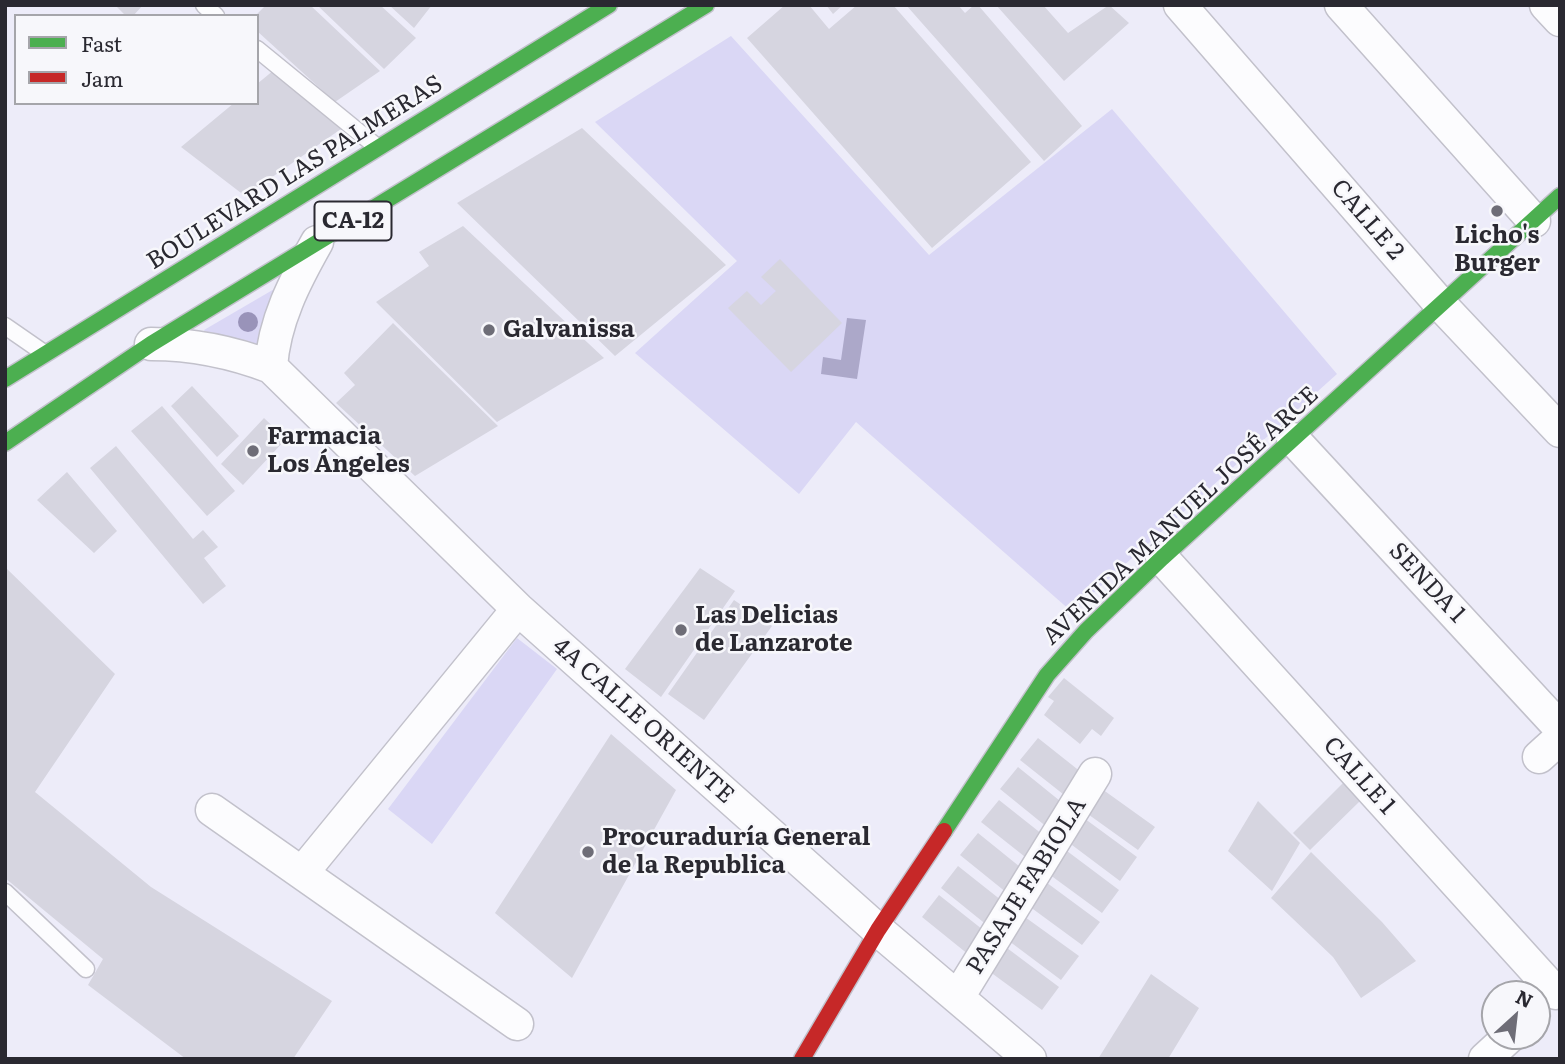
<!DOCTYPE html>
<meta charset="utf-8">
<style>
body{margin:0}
#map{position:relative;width:1565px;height:1064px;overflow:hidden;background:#edecf9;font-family:Literata,serif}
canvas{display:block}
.frame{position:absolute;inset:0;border:7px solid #2a2931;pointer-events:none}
.legend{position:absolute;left:14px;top:14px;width:245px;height:91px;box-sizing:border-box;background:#f7f7fb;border:2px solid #a5a5aa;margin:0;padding:9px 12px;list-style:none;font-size:21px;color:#2a2931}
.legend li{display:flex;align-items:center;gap:14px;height:35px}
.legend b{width:35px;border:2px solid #a5a5aa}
.north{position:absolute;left:1481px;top:980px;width:70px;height:70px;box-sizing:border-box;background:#f7f7fb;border:2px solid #a5a5aa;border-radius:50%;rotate:27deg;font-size:19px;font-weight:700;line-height:28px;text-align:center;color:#2a2931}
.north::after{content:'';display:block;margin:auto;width:24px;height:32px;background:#6e6d77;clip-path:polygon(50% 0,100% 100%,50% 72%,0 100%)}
</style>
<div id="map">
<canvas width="1565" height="1064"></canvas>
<div class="frame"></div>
<ul class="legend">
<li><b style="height:9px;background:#4caf50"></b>Fast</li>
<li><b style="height:9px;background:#c62828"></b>Jam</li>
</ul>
<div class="north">N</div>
</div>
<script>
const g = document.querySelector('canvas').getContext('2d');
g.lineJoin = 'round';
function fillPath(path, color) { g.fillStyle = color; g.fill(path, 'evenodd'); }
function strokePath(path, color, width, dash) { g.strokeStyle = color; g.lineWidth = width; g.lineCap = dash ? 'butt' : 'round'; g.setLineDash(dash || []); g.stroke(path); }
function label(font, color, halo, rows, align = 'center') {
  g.font = font + ' Literata,serif'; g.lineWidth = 5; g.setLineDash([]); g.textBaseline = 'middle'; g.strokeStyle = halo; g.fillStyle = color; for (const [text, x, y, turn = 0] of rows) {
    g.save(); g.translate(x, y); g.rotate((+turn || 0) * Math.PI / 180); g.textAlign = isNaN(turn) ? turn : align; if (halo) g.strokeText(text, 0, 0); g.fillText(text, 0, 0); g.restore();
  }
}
fillPath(new Path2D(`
 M731,36L929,255L1112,109L1337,374L1072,612L856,422L799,494L635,353L737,261L595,122Z
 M276,288L264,347L206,335L204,330Z
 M517,638L557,669L432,844L388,809Z`), '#dad7f5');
fillPath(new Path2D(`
 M847,318L866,320L857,379L821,374L823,357L841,360Z`), '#aca8c9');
fillPath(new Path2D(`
 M115,5H143L133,16H126Z
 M266,5H310L380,71L335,102L257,31V14Z
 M317,5H380L416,38L384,69Z
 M389,5H432L414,28Z
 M785,5H809L829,29L857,5H893L1031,162L932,248L747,38Z
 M826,5H843L833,14Z
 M906,5H958L965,13L974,5H978L1082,126L1044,161Z
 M996,5H1043L1068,33L1109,5L1129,23L1064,81Z
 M274,70L341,129L245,196L181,147L234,103H257V84Z
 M582,128L726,265L615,356L457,203Z
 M463,226L604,358L497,422L376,302L429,266L419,252Z
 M780,259L842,323L791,372L728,308L747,291L761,305L776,291L761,277Z
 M393,323L498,426L415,476L336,403L355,385L344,373Z
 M192,386L239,436L217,457L171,406Z
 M162,406L235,491L207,516L131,431Z
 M264,418L286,439L243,485L221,464Z
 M116,446L193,539L203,530L218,547L204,558L226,586L203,604L90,468Z
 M67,472L117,531L94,553L37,500Z
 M5,567L115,674L35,792L151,887L332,1001L293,1059H186L88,985L103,959L5,878Z
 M700,568L735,591L661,697L625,669Z
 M734,600L772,626L704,720L668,694Z
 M1064,678L1114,718L1101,736L1092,729L1080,744L1044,715L1054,701L1048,697Z
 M611,734L676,790L572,978L495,913Z
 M1038,738L1091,780L1073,802L1020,760Z
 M1018,767L1070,809L1053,832L1000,789Z
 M1343,783L1360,801L1310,850L1293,833Z
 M1095,784L1155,827L1138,850L1078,807Z
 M999,800L1052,842L1034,864L981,822Z
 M1258,801L1300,843L1272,891L1228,851Z
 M1077,813L1137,857L1120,881L1060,836Z
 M978,833L1030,875L1012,897L960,855Z
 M1059,845L1119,890L1102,913L1042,869Z
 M1311,852L1382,922L1416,961L1361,998L1333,957L1271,898Z
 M958,866L1011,908L993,930L941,888Z
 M1039,877L1100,922L1082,945L1022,901Z
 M939,895L992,937L974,959L922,917Z
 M1018,912L1079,956L1061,980L1001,935Z
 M999,942L1059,987L1042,1010L982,966Z
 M1151,974L1199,1008L1168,1059H1098Z`), '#d6d5e0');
const lane = new Path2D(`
 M204,5L216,16
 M257,49L377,147
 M5,326L44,353
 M5,892L86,969`);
const street = new Path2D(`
 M1180,5L1441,305L1560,431
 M1341,5L1534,221
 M1546,5L1560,20
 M151,344C193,344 232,352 271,367L518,609L878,930L1030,1059
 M271,367C274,321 295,281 317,242
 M1293,439L1560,728
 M1162,558L1556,993
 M1539,757L1560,738
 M212,810L517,1024
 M302,873L518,609
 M958,997L1095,774
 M1485,1059L1510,1036`);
const fast = new Path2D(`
 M5,379L609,5
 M5,443L151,344L706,5
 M944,831L1047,675L1086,631L1162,558L1560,196`);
const jam = new Path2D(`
 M802,1059L878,930L944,831`);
strokePath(lane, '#c2c1cb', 19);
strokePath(street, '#c2c1cb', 35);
strokePath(fast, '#c2c1cb', 19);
strokePath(jam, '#c2c1cb', 19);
strokePath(lane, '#fcfcfe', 16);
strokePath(street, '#fcfcfe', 32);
strokePath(fast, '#4caf50', 16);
strokePath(jam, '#c62828', 16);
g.fillStyle = '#9993b9';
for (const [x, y] of [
 [248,322]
]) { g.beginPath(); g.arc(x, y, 10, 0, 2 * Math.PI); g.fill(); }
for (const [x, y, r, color] of [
 [1497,211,7,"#6e6d77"],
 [489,330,7,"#6e6d77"],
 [253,451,7,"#6e6d77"],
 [681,630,7,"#6e6d77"],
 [588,852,7,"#6e6d77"]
]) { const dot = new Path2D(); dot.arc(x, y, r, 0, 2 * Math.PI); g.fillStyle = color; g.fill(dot); strokePath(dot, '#f7f7fb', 2.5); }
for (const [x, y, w] of [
 [353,221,77]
]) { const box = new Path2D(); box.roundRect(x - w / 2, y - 19.5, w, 39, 5); g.fillStyle = '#f7f7fb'; g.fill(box); strokePath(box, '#2a2931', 2); }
label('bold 23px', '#2a2931', null, [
 ["CA-12",353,221]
]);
label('24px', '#2a2931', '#f7f7fb', [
 ["BOULEVARD LAS PALMERAS",295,173,-32],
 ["CALLE 2",1367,220,49],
 ["AVENIDA MANUEL JOSÉ ARCE",1181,516,-43],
 ["SENDA 1",1427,583,47],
 ["4A CALLE ORIENTE",643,721,42],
 ["CALLE 1",1359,776,48],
 ["PASAJE FABIOLA",1027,886,-58]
]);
label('bold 24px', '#2a2931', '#f7f7fb', [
 ["Licho's",1497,236,"center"],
 ["Burger",1497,264,"center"],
 ["Galvanissa",503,330],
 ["Farmacia",267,437],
 ["Los Ángeles",267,465],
 ["Las Delicias",695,616],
 ["de Lanzarote",695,644],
 ["Procuraduría General",602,838],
 ["de la Republica",602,866]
], 'left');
</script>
